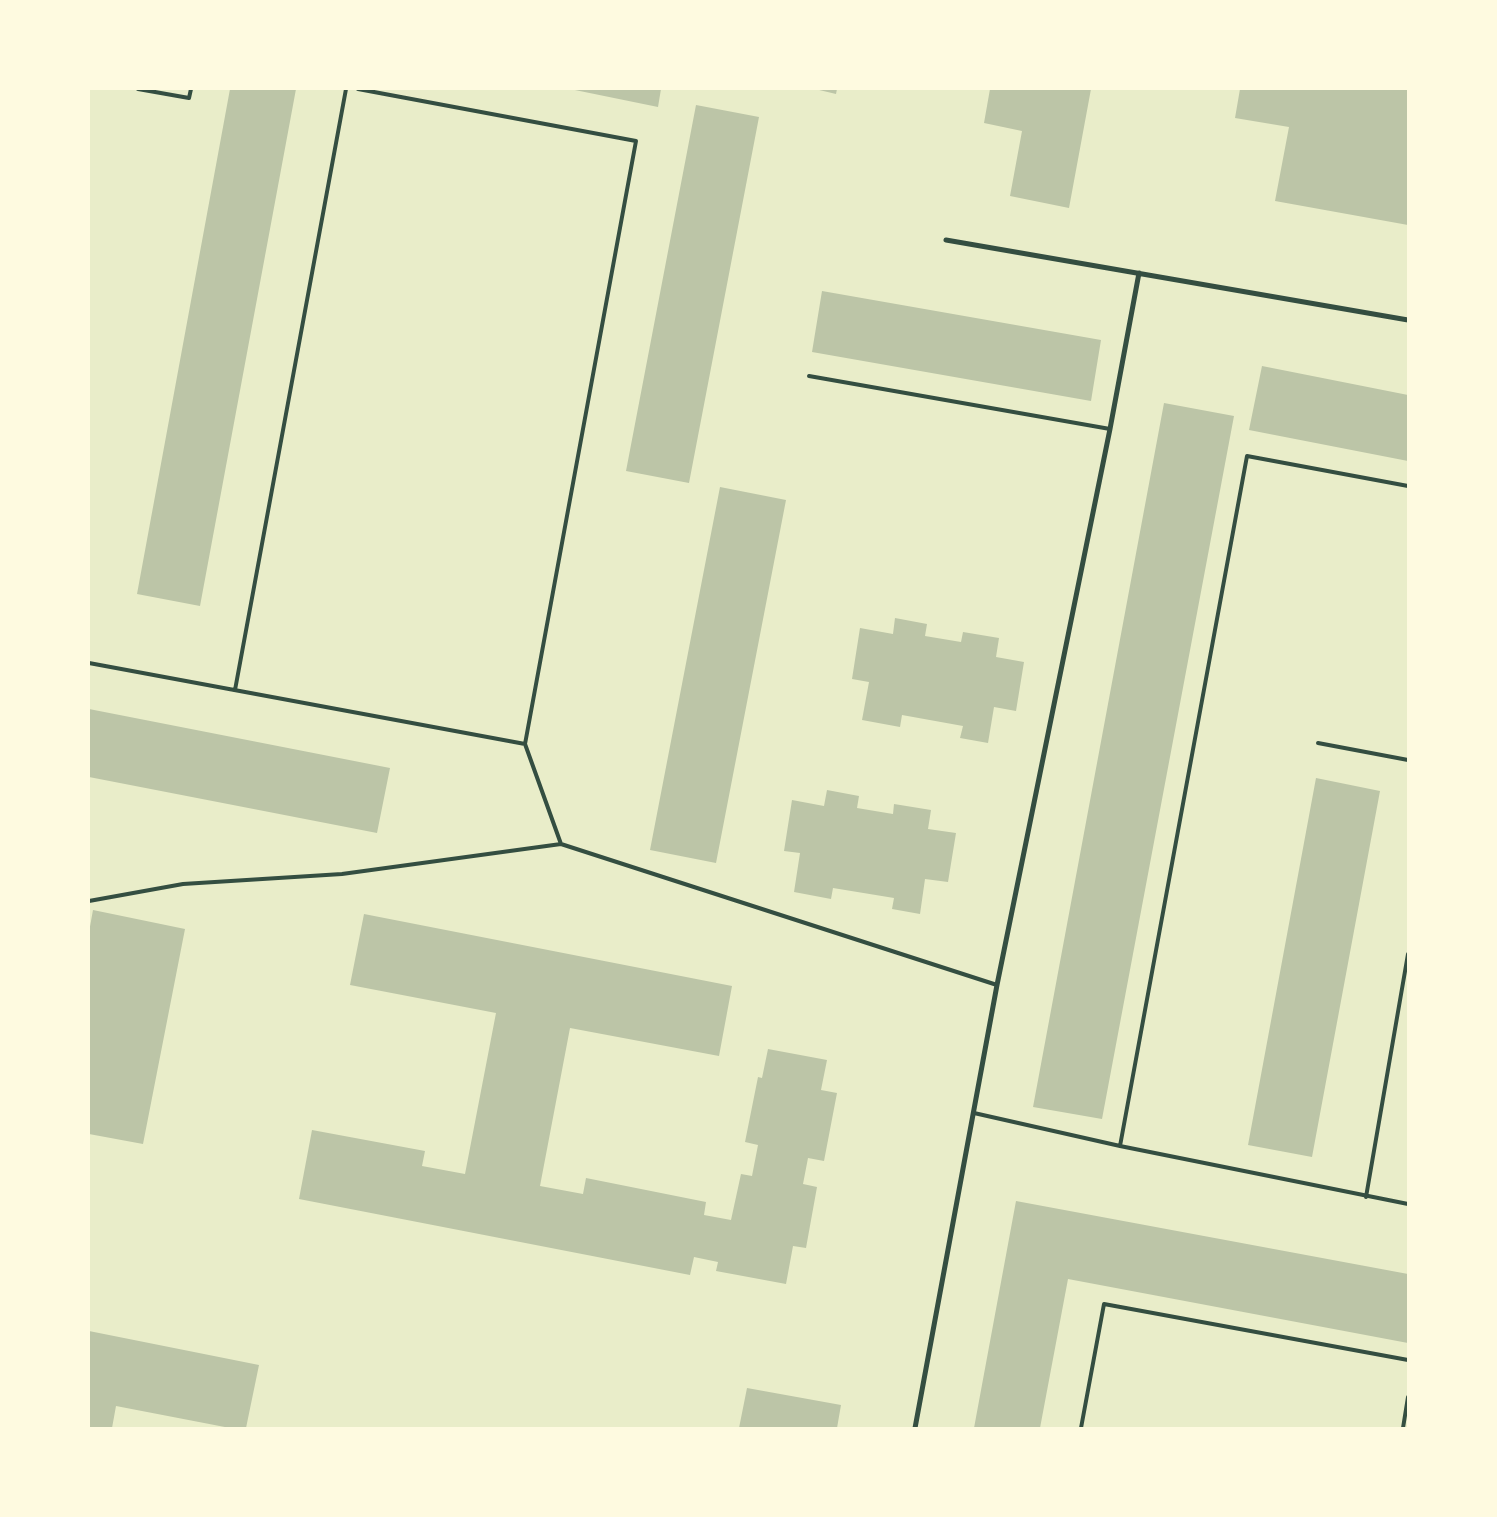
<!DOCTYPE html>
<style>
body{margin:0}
#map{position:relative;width:1497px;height:1517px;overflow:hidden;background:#e9edc9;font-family:Commissioner,sans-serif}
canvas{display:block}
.frame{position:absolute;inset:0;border:90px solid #fefae0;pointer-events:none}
</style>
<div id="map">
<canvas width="1497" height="1517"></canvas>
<div class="frame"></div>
</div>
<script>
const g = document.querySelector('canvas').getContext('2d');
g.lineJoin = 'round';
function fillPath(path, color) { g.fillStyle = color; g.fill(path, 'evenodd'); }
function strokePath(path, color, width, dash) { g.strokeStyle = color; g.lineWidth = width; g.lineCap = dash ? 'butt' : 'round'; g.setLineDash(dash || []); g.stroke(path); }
fillPath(new Path2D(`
 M230,89H296L200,606L137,594Z
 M570,89H661L658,107Z
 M815,89H837L836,94Z
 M990,89H1091L1069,208L1010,196L1022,131L984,123Z
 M1240,89H1408V225L1275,201L1289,127L1235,118Z
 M696,105L759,117L689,483L626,471Z
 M822,291L1101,340L1091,401L812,352Z
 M1262,366L1408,395V461L1249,430Z
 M1164,403L1234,416L1102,1119L1033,1107Z
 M720,487L786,500L716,863L650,850Z
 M895,618L927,624L925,636L961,642L963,632L999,638L996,657L1024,662L1016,711L994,707L988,743L960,738L963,726L902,715L900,727L862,720L869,682L852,679L860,628L893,634Z
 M89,709L390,768L377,833L89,777Z
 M1316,778L1380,791L1312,1157L1248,1145Z
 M827,790L859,796L857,808L893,814L894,804L931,810L928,829L956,833L948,882L925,879L920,914L892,909L894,898L833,888L831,899L794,892L800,853L784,851L792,800L824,806Z
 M93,910L185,929L143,1144L89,1134V932Z
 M364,914L732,986L719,1056L570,1028L540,1186L583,1194L586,1178L706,1202L704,1215L731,1220L741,1174L752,1176L758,1145L745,1142L758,1077L762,1078L768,1049L827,1060L821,1090L837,1093L824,1161L808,1158L803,1184L817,1187L806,1248L793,1246L786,1284L716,1271L718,1262L694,1257L690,1275L299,1199L312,1130L425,1151L422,1166L465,1174L496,1013L350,985Z
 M1016,1201L1408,1274V1343L1068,1279L1040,1428H974Z
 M89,1331L259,1365L246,1428H230L116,1406L112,1428H89Z
 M747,1388L841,1405L837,1428H739Z`), '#bcc5a7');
strokePath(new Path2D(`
 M138,89L189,98L191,89
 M358,89L636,141L525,744L561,844
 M809,376L1110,429
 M89,663L525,744
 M235,690L346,89
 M1318,743L1408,760
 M89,901L183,884L342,874L561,844L997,985
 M974,1113L1120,1146L1408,1204
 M1120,1146L1247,456L1408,486
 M1366,1197L1408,954
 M1081,1428L1104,1304L1408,1360
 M1403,1428L1408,1397`), '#344e41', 4);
strokePath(new Path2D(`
 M946,240L1408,320
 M915,1428L997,985L1110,429L1139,273`), '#344e41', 5);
</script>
